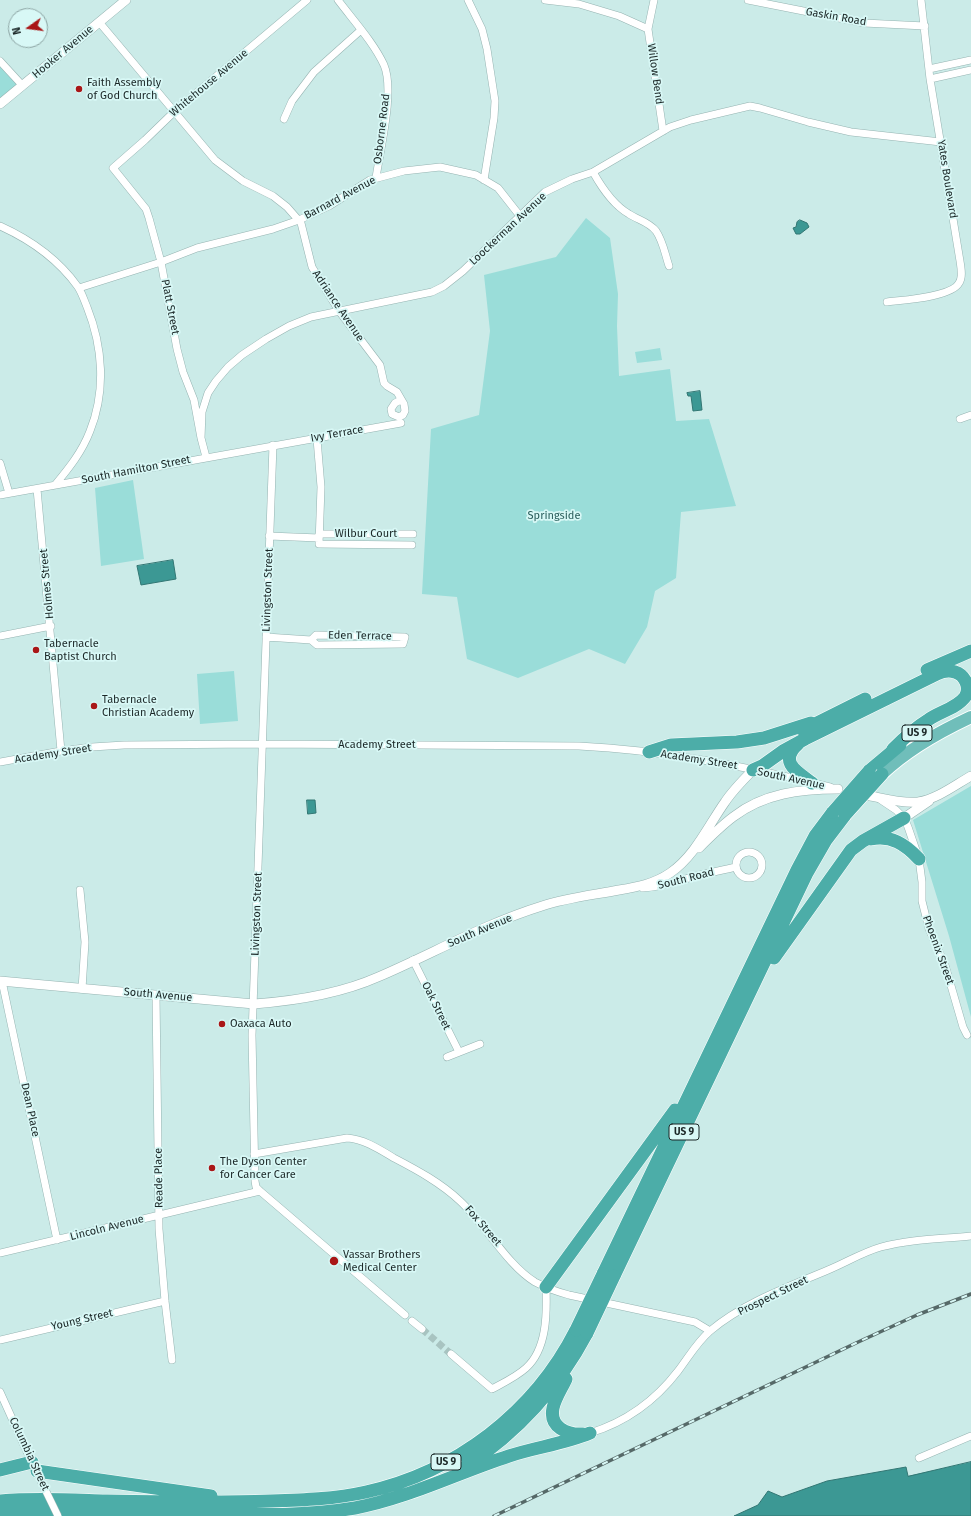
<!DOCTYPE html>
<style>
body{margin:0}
#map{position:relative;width:971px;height:1516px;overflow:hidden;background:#cbebe8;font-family:"Fira Sans",sans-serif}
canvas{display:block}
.north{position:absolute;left:8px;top:8px;width:40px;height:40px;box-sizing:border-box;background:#d8f8f6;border:1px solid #8ca4a3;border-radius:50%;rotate:256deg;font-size:11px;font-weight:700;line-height:16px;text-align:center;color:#1b2727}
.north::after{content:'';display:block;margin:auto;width:14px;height:18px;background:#a91617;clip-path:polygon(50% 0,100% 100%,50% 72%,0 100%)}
</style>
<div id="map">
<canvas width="971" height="1516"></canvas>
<div class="north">N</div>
</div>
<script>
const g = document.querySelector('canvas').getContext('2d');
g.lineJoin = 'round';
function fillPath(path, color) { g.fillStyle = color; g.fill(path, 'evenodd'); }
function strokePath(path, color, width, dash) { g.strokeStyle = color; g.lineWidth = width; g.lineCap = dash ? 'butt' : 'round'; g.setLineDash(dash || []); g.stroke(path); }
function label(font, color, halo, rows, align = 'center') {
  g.font = font + ' "Fira Sans",sans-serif'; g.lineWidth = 3.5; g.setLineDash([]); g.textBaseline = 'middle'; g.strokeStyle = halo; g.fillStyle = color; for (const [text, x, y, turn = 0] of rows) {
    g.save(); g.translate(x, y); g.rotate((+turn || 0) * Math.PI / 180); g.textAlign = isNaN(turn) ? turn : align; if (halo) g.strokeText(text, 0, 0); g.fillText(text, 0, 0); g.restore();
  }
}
fillPath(new Path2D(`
 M0,61L22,85L0,104Z
 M586,218L610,238L618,294L617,326L619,376L670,369L676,421L709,419L736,506L681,512L676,578L655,591L647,627L625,664L589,649L518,678L467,659L457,597L422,594L431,429L479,415L490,331L484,275L556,257Z
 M660,348L662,360L637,363L635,352Z
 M133,480L144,559L101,566L95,488Z
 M234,671L238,721L200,724L197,674Z
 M971,786V1017L949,936L913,820Z`), '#9addd9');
const water = new Path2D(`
 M800,220L807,223L809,227L800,234H796L793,228L796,227L797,222Z
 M700,391L702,410L693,411L691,396H688L687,393Z
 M173,560L176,579L141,585L137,566Z
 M307,800H315L316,813L308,814Z
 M971,1462V1516H734L758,1505L768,1491L782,1497L827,1481L906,1467L908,1476Z`);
fillPath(water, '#3c9894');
strokePath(water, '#327673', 1);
strokePath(new Path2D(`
 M422,1329L451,1354`), '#a8c4c1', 7, [7, 3.5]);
const minor = new Path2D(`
 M338,0C353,20 374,43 384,65C395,91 380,149 376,178
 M468,0L482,29L487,49L495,101L494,118L484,180
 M545,0L579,4L619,16L648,29L663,131
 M748,0L864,23L925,26
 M99,22L215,160L243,181L273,196L287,207L301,223L312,267L339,311L380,365L384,383L387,386L397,392L404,404L405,411L403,415L399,417L392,414L391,409L395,403L401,400
 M648,29L654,0
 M0,61L22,85
 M929,69L971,60
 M930,79L971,70
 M284,119L292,101L314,72L361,30
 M593,172C602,188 613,205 629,214C638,220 649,222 656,231C663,241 665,254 669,266
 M0,226C31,240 58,259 78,287C82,293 84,300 87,307C103,347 106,391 90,431C82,452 69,468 55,485
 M79,288L161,262L197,248L273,229L299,220L329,206L370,180L404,171L440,167L476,175L498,188L520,216
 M887,302C903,300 952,297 959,283C963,277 961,268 960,261L930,79L921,0
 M960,419L971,415
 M201,438L202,412L208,393L216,381L228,367L242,355L266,339L289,326L311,317L432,292L444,286L463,271L545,192L572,179L593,172L670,127L691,120L750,106L760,108L808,122L851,132L941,142
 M317,439L321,487L319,544L412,545
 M273,445L252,1035L255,1181L256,1187L260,1191L405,1315
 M206,457L201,438L194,400L183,372L177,349L161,262L149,218L146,209L113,168L145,140L175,111L307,0
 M0,463L9,493
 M37,489L61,751
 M0,495L401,423
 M319,534H413
 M269,536L319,538
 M0,636L51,626
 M266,637L311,640L317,645L403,644L405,637L316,635L311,640
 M0,762L61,751L92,747L124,745L262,744L579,746C664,750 748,767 830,787
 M881,800L896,810L904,818L908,827L919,859L922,882V901L929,929L945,965L963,1027L967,1035
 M736 865a13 13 0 1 1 26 0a13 13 0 1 1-26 0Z
 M643,888C665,887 679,880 700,875C712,872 724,870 736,867
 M80,890L85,942L82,989
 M413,960L459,1052
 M2,981L57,1240
 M156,995L159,1229L165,1301L172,1360
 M447,1057L480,1044
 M254,1154L347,1138C364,1139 379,1149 394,1158C417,1170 441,1183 460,1201C485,1224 507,1265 535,1282C546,1288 558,1292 569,1295L695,1322L710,1331
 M0,1253L260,1191
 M412,1321L422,1329
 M0,1340L165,1301
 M451,1354L492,1389C503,1383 516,1377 526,1368C547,1349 547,1314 546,1287
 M0,1392L33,1465
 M590,1433C626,1422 655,1401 678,1371C688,1358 697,1342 710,1331C743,1303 788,1287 828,1270C845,1263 863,1252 881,1247C910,1239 941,1239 971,1236
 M919,1458L971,1436`);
const tertiary = new Path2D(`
 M0,104L126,0
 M866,795C882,798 903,804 918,802C937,799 955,785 971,776
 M904,818L929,801
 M699,848C710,837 721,826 733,817C764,793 801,789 838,789
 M0,981L254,1004C293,1001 342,993 378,977C432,954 484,924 542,906C566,898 593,895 619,890C637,887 654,884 670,873C695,856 708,826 725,802C733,790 743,780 753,770`);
const trunk = new Path2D(`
 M882,774C908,749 939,732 971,717`);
const motorway = new Path2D(`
 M927,670L971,651
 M803,730L865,699
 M798,744C778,762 797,772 812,783
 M649,752L671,745L737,742L764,738L811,723
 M753,770L762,766L783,751L805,739L937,674C943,671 949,670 955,672C965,675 971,688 965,697C957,708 939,712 928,720C915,728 904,738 893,749
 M869,771L900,745
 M871,839C891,835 905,844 919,859
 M774,958L851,850L863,841L904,818
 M603,1274L797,870L815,836L833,812
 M614,1276L807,873L826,840L845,815
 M546,1287L675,1110
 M566,1379C562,1388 555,1398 553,1408C549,1427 567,1435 583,1434
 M466,1466C518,1432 558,1388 587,1333
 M0,1470L32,1462
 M37,1471L211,1496
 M0,1501C35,1498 71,1500 106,1501C161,1502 215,1503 270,1501C302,1500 335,1499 366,1492C456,1472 534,1413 576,1330
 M0,1512L31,1510C91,1511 150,1513 210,1514C258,1515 307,1516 355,1508C408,1498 457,1473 509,1456C536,1447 564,1444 590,1433`);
strokePath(minor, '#95b3b1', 8);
strokePath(tertiary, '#95b3b1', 10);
strokePath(trunk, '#fff', 14);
strokePath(motorway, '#fff', 14);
strokePath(minor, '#fff', 7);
strokePath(tertiary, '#fff', 9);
strokePath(trunk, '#70beba', 12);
strokePath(motorway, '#4cada8', 13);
const rail = new Path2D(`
 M494,1516L856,1343L917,1315L971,1294`);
strokePath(rail, '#566968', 3.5);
strokePath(rail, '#d8f8f6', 2, [6]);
const minorBridge = new Path2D(`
 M40,1479L58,1516`);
const motorwayBridge = new Path2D(`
 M833,812L869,771
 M845,815L882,774
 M576,1330L603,1274
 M587,1333L614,1276`);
strokePath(minorBridge, '#95b3b1', 8, []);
strokePath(motorwayBridge, '#fff', 14, []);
strokePath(minorBridge, '#fff', 7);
strokePath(motorwayBridge, '#4cada8', 13);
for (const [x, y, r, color] of [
 [79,89,4,"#a91617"],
 [36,650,4,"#a91617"],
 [94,706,4,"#a91617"],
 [222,1024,4,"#a91617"],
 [212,1168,4,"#a91617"],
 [334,1261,5,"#a91617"]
]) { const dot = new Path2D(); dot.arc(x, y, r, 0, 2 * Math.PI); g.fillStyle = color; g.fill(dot); strokePath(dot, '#d8f8f6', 1.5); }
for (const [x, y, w] of [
 [917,733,30],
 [684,1132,30],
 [446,1462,30]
]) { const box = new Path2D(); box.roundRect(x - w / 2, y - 8, w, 16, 3); g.fillStyle = '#d8f8f6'; g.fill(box); strokePath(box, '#1b2727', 1); }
label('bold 10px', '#1b2727', null, [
 ["US 9",917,733],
 ["US 9",684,1132],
 ["US 9",446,1462]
]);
label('11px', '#1b2727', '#d8f8f6', [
 ["Gaskin Road",836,17,10],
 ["Hooker Avenue",63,52,-40],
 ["Willow Bend",655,74,82],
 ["Whitehouse Avenue",209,83,-40],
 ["Osborne Road",382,129,-83],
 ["Yates Boulevard",947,179,81],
 ["Barnard Avenue",340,198,-28],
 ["Loockerman Avenue",508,229,-43],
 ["Adriance Avenue",338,306,56],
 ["Platt Street",170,307,79],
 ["Ivy Terrace",337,434,-10],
 ["South Hamilton Street",136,470,-11],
 ["Wilbur Court",366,534],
 ["Holmes Street",47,584,-95],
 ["Livingston Street",268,590,-88],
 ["Eden Terrace",360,636,1],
 ["Academy Street",377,745],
 ["Academy Street",53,754,-9],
 ["Academy Street",699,760,9],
 ["South Avenue",791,779,12],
 ["South Road",686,879,-14],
 ["Livingston Street",257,914,-88],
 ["South Avenue",480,931,-23],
 ["Phoenix Street",938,950,70],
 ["South Avenue",158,995,5],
 ["Oak Street",436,1006,64],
 ["Dean Place",30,1110,78],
 ["Reade Place",159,1178,-91],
 ["Fox Street",483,1226,49],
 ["Lincoln Avenue",107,1228,-14],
 ["Prospect Street",773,1296,-26],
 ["Young Street",82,1320,-13],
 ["Columbia Street",29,1454,65]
]);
label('11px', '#1b2727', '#d8f8f6', [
 ["Faith Assembly",87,83],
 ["of God Church",87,96],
 ["Tabernacle",44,644],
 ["Baptist Church",44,657],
 ["Tabernacle",102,700],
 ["Christian Academy",102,713],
 ["Oaxaca Auto",230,1024],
 ["The Dyson Center",220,1162],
 ["for Cancer Care",220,1175],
 ["Vassar Brothers",343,1255],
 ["Medical Center",343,1268]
], 'left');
label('11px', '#2a5e5c', '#d8f8f6', [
 ["Springside",554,516]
]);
</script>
